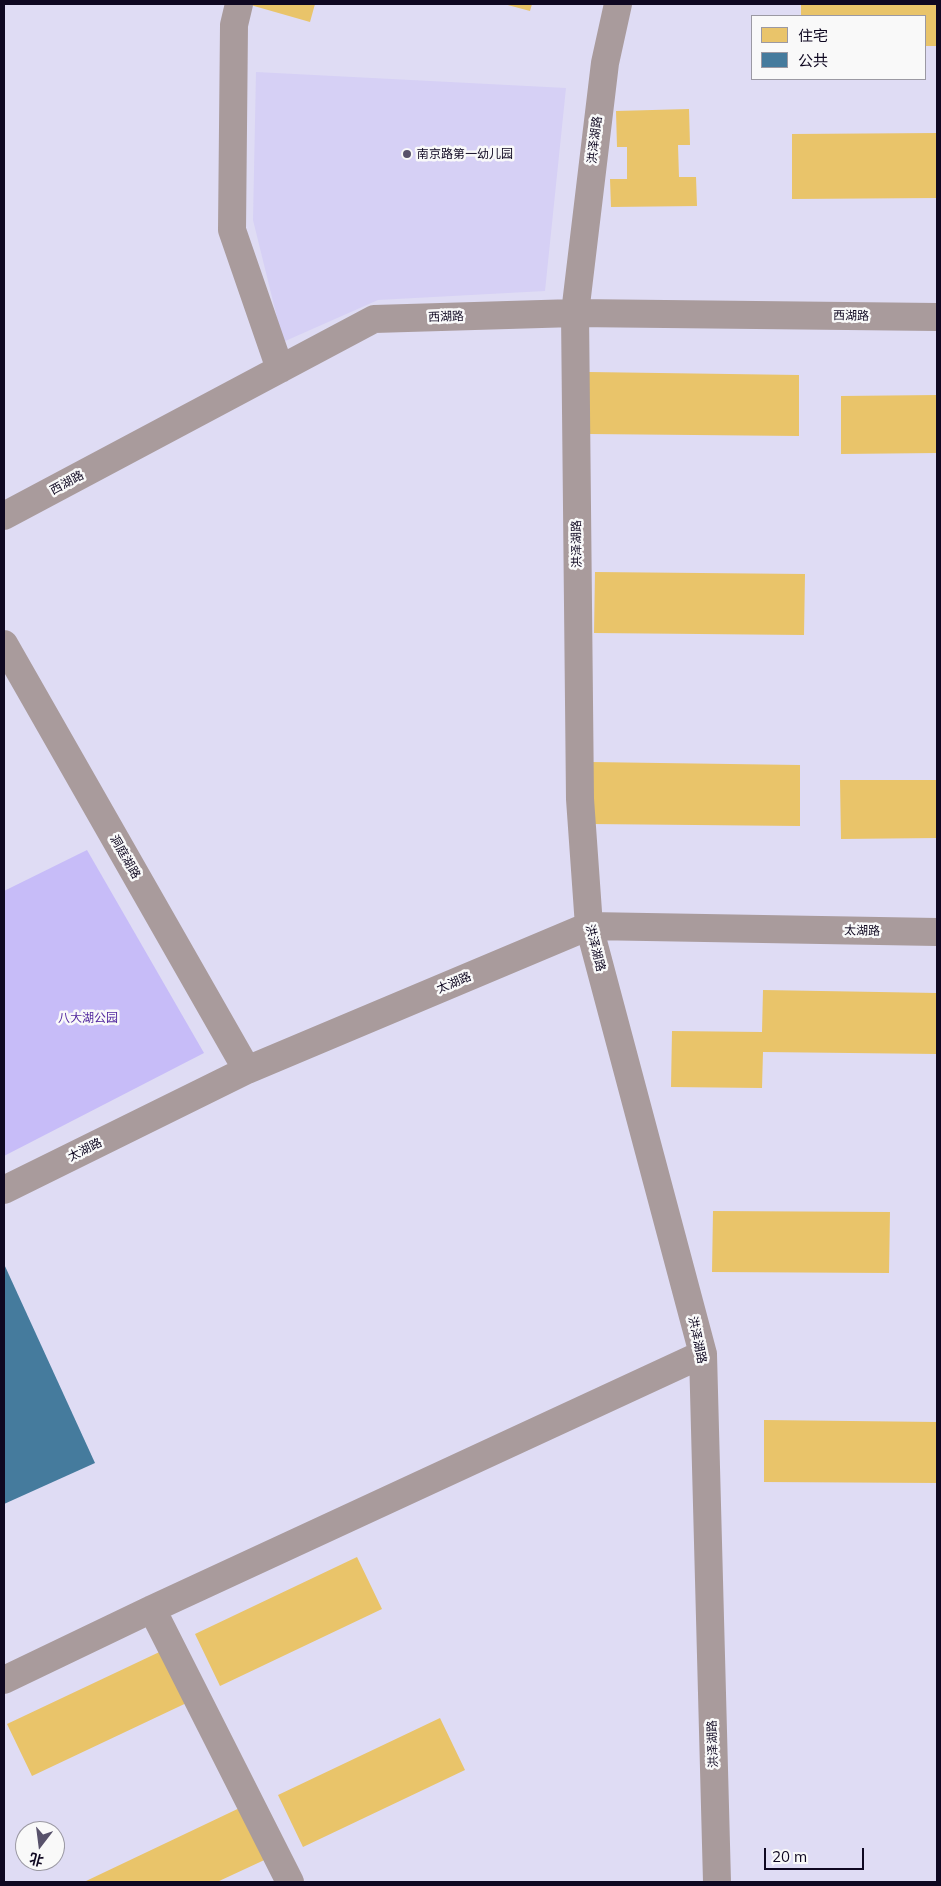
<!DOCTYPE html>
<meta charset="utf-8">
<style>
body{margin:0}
#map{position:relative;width:941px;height:1886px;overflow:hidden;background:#dfdcf4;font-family:Mulish,"Noto Sans SC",sans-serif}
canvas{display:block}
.frame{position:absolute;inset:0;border:5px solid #0f0821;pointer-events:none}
.legend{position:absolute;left:751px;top:15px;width:175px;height:65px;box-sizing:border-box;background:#f9f9f9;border:1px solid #9b99a3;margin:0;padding:6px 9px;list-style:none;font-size:15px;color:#0f0821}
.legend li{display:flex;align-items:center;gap:10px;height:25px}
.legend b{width:25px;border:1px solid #9b99a3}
.north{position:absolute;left:15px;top:1821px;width:50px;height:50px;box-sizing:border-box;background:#f9f9f9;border:1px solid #9b99a3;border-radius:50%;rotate:195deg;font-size:14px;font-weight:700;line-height:20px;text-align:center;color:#0f0821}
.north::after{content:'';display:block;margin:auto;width:18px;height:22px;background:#58526b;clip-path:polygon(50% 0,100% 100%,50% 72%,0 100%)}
.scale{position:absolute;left:764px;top:1848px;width:100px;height:22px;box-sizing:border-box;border:2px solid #0f0821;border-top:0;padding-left:6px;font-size:15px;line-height:18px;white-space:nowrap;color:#0f0821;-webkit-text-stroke:4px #f9f9f9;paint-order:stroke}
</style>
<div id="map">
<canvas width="941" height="1886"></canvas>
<div class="frame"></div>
<ul class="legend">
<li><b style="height:14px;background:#e9c46a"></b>住宅</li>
<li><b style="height:14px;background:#457b9d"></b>公共</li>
</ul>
<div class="north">北</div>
<div class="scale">20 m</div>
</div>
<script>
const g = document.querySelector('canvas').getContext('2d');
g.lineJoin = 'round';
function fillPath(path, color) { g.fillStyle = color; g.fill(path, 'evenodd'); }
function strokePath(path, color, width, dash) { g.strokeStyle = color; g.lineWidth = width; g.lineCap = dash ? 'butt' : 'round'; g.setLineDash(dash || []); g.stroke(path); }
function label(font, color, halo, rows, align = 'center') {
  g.font = font + ' Mulish,"Noto Sans SC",sans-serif'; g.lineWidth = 5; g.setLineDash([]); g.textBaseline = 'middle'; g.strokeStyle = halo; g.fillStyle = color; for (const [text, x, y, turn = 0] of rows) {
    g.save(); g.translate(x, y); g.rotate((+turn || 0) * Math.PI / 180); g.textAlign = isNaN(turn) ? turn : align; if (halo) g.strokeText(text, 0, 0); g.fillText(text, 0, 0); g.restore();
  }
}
fillPath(new Path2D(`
 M256,72L566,88L545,291L378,300L283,342L253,220Z`), '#d6d0f5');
fillPath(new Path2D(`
 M87,850L204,1053L4,1156V891Z`), '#c7bcf8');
fillPath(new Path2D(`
 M247,4H315L310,22Z
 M504,4H532L530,11Z
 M801,4H937V46H925V16H801Z
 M689,109L690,145H678L679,177H696L697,206L611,207L610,179H627V147H617L616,111Z
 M937,133V198L792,199V134Z
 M589,372L799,375V436L589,434Z
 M937,395V453L841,454V396Z
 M595,572L805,574L804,635L594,633Z
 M590,762L800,765V826L590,824Z
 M840,780H937V838L841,839Z
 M763,990L937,993V1054L763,1052L762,1088L671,1087L672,1031L762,1032Z
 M713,1211L890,1212L889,1273L712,1272Z
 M764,1420L937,1422V1483L764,1482Z
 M357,1557L382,1609L220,1686L195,1634Z
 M170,1647L195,1699L32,1776L7,1724Z
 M440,1718L465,1770L303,1847L278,1795Z
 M248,1804L273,1856L217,1882H87L86,1881Z`), '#e9c46a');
fillPath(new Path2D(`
 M4,1264L95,1463L4,1504Z`), '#457b9d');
strokePath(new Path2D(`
 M239,4L234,25L232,230L280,369
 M618,4L605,63L575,313L580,799L589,926L703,1354L717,1882
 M4,516L374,319L575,313L937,317
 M4,644L247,1070
 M4,1190L247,1070L589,926L937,932
 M152,1609L290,1882
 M4,1680L152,1609L703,1354`), '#a99b9c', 28);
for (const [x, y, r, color] of [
 [407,154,5,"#58526b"]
]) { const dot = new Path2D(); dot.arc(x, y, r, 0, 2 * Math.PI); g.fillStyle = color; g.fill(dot); strokePath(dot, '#f9f9f9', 2); }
label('12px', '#0f0821', '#f9f9f9', [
 ["洪泽湖路",595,140,-83],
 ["西湖路",851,316,1],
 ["西湖路",446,317,-2],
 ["西湖路",67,483,-28],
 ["洪泽湖路",577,544,-91],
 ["洞庭湖路",125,857,60],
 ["太湖路",862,931,1],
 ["洪泽湖路",595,948,76],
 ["太湖路",454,983,-23],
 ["太湖路",85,1150,-26],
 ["洪泽湖路",697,1340,78],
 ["洪泽湖路",713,1744,-92]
]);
label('12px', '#0f0821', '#f9f9f9', [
 ["南京路第一幼儿园",417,154]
], 'left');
label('12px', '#52289f', '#f9f9f9', [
 ["八大湖公园",88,1018]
]);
</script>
